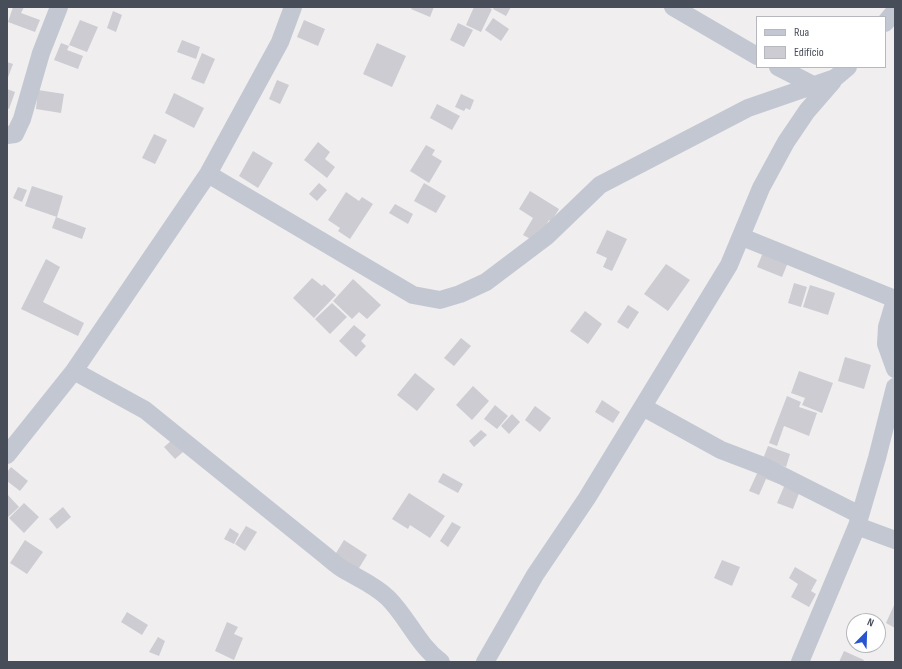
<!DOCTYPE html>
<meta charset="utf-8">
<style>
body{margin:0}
#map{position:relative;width:902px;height:669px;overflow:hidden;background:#f0eeee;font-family:"Sofia Sans Condensed",sans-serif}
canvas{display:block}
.frame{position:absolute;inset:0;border:8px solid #484e59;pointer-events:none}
.legend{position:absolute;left:756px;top:16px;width:130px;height:52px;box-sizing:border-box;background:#fff;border:1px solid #b6b8bd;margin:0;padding:5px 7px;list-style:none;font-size:12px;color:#484e59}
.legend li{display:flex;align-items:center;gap:8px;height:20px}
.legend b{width:20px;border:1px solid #b6b8bd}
.north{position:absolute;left:846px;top:613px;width:40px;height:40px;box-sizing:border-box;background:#fff;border:1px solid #b6b8bd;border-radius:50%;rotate:23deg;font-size:11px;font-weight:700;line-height:16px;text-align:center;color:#484e59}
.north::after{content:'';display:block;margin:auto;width:14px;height:18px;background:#2954cf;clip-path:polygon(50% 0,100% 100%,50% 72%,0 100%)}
</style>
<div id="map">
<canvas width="902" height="669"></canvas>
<div class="frame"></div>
<ul class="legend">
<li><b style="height:5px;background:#c2c7d2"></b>Rua</li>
<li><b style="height:11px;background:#ccccd2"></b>Edifício</li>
</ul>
<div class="north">N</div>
</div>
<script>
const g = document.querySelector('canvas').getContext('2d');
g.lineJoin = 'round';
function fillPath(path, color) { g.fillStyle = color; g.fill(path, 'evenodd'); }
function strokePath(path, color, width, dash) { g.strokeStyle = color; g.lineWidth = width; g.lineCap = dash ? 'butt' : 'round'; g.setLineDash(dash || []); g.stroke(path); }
fillPath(new Path2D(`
 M13,7H24L21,13L40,20L35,32L8,22Z
 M412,7H434L430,17L411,9Z
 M474,7H487L492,9L481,32L466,25Z
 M494,7H511L506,16L493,9Z
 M113,11L122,15L116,32L107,28Z
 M493,18L509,29L501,41L485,30Z
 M80,20L98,27L87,52L69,45Z
 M304,20L325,29L318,46L297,37Z
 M458,23L473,30L464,47L450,40Z
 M182,40L200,47L196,59L177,52Z
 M61,43L69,46L67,50L83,56L78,69L54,60Z
 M377,43L406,56L392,87L363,74Z
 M202,53L215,59L204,84L191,79Z
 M7,62L13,64L7,80Z
 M277,80L289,85L280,104L269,99Z
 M7,89L15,92L9,109L7,108Z
 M38,90L64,94L61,113L36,109Z
 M174,93L204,108L194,128L165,113Z
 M461,94L474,100L470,110L466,108L464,111L455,107Z
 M437,104L460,116L452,130L430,118Z
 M154,134L167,140L155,164L142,158Z
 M318,142L330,152L325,159L335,167L327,178L304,160Z
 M426,145L435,150L432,155L442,161L429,183L410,171Z
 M253,151L273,163L258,188L239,176Z
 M319,183L327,190L317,201L309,194Z
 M424,183L446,196L436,213L414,201Z
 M32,186L63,196L57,217L25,206Z
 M18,187L27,190L22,202L13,198Z
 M530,191L559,209L551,222L549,220L536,242L523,235L533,218L519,209Z
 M346,192L359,201L362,197L373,204L350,239L338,231L340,228L328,220Z
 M395,204L413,214L408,224L389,213Z
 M56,217L86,228L82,239L52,228Z
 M607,230L627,239L612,271L603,267L607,258L596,253Z
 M764,250L789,260L782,277L757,267Z
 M46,259L60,267L43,302L84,323L78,336L21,309Z
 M666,264L690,280L668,311L644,294Z
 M312,278L322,286L324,284L336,295L314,318L293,298Z
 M353,279L381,305L367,319L359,312L352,319L333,301Z
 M794,283L807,287L801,307L788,303Z
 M810,285L835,293L828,315L803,307Z
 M332,303L347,317L330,334L315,319Z
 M628,305L639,312L628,329L617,322Z
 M585,311L602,324L588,344L570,331Z
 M354,325L366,335L361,341L366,346L356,357L339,341Z
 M461,338L471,346L454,366L444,358Z
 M845,357L871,365L864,389L838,381Z
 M799,371L833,383L822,413L802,405L805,398L791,393Z
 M415,373L435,389L417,411L397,395Z
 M473,386L489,401L472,420L456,405Z
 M787,396L801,402L799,407L817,413L809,436L784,426L777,446L769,443Z
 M602,400L620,412L613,423L595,412Z
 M495,405L508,416L497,429L484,419Z
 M535,406L551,418L540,432L525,420Z
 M512,414L520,422L509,434L501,426Z
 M481,430L487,435L474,447L469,441Z
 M172,440L183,452L175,459L164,447Z
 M768,446L790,454L786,467L763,459Z
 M11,467L28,481L20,491L7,481V472Z
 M760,467L782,477L779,484L766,479L759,495L749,491Z
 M443,473L463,484L458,493L438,482Z
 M786,482L801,488L793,509L777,503Z
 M409,493L445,516L430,538L410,525L408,529L392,519Z
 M7,494L19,507L7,518Z
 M24,503L39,517L24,533L9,518Z
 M63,507L71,517L57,529L49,519Z
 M452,522L461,527L448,547L440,541Z
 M246,526L257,532L245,551L235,544Z
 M230,528L239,534L234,544L224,539Z
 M25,540L43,552L27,574L10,563Z
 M344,540L367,555L356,573L333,558Z
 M722,560L740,567L732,586L714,578Z
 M795,567L817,580L811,591L816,594L809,607L791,597L798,584L789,578Z
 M895,603V628L886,623Z
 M127,612L148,625L142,635L121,622Z
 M227,622L238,627L234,634L243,638L234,660L215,651Z
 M158,637L165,641L159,656L149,652Z
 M844,651L864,660L863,662H839Z`), '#ccccd2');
strokePath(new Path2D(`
 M673,7L757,56
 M885,23L895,11
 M778,67L815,86
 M7,135L15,134L22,119L41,53L59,7
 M208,174L413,295L440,300L460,294L486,282L547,236L600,185L748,108L835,78L848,67
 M742,237L895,299
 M895,300L887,327L886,344L895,369
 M74,371L145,410L326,556C332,561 338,567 346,571C360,579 376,586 388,598C408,618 418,645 441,662
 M643,407L721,450L763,466L860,515
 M7,455L74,371L208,174L280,42L293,7
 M857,526L895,540
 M485,662L535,575L587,498L729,265L761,188L786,142L807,111L833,81
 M800,662L857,526L877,458L895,387`), '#c2c7d2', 18);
</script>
